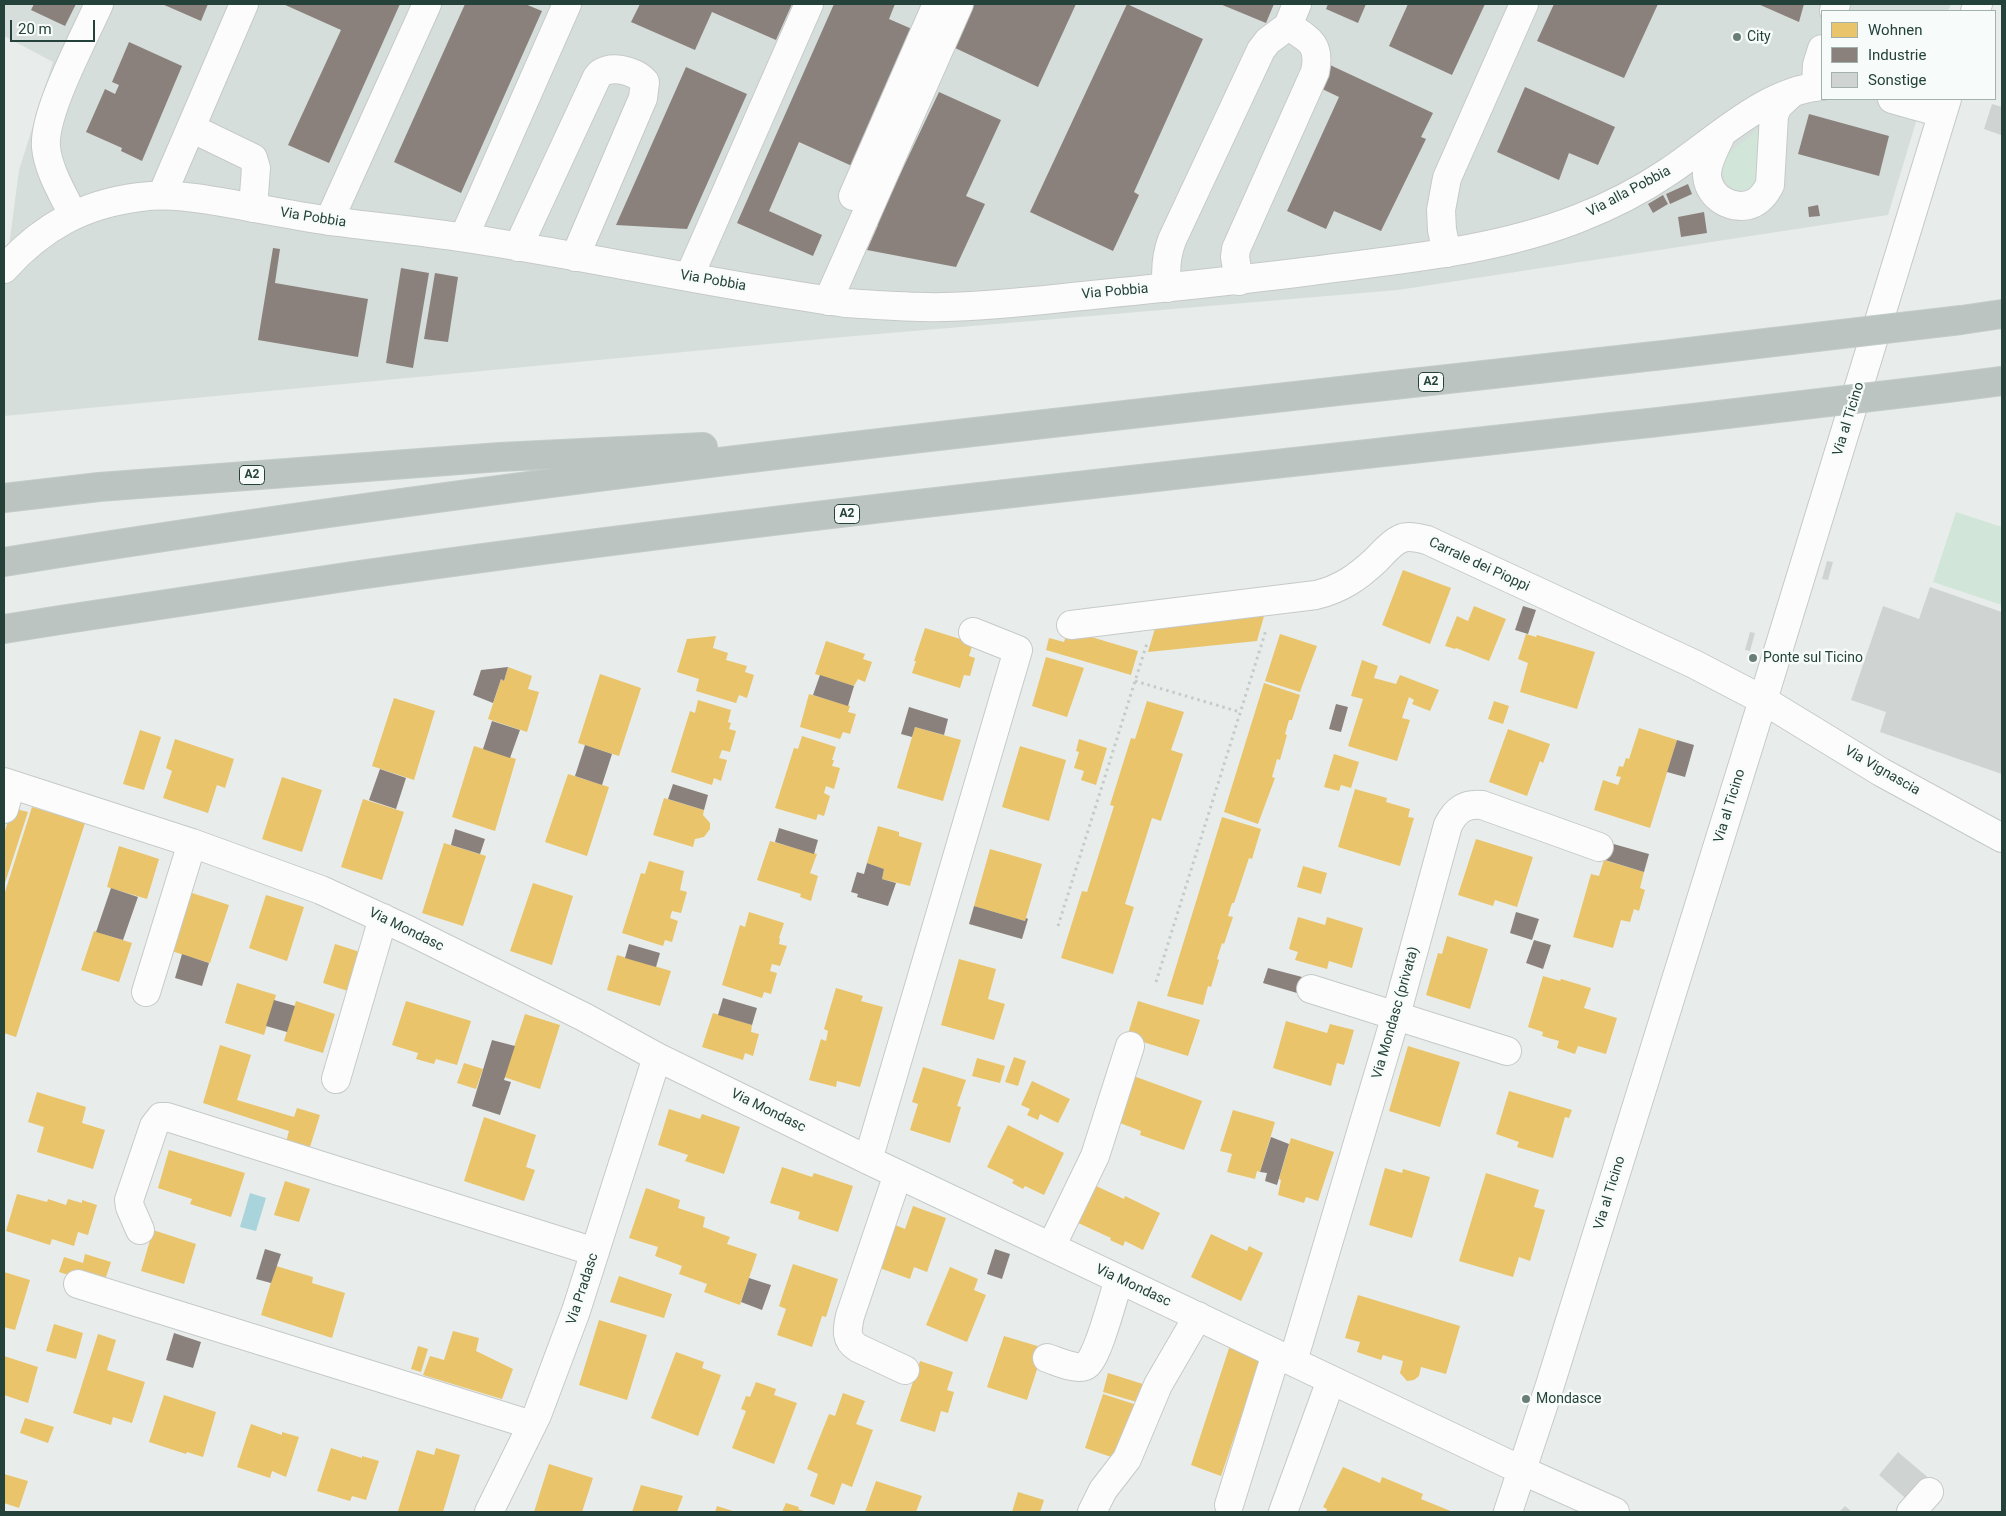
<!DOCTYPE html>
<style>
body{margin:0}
#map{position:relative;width:2006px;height:1516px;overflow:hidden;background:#e8edeb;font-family:Roboto,sans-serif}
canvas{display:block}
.frame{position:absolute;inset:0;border:5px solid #24423a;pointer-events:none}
.legend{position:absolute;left:1821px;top:10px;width:175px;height:90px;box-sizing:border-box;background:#f7fbf9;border:1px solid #a3b1ad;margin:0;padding:6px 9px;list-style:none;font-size:15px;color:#24423a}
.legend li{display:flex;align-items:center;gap:10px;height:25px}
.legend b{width:25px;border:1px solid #a3b1ad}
.scale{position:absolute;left:10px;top:20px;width:85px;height:22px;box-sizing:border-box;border:2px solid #24423a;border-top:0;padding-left:6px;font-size:15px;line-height:18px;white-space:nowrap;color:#24423a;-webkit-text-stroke:4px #f7fbf9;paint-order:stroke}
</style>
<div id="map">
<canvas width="2006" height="1516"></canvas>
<div class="frame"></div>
<ul class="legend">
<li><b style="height:14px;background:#e9c46a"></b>Wohnen</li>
<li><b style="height:14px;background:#8a817c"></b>Industrie</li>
<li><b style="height:14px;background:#cfd4d2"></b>Sonstige</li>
</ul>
<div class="scale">20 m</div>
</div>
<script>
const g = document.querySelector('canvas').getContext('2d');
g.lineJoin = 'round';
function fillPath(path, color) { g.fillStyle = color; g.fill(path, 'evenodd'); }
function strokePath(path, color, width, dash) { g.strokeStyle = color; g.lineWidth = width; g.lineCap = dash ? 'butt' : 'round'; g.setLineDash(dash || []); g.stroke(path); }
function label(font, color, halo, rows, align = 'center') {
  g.font = font + ' Roboto,sans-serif'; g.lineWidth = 5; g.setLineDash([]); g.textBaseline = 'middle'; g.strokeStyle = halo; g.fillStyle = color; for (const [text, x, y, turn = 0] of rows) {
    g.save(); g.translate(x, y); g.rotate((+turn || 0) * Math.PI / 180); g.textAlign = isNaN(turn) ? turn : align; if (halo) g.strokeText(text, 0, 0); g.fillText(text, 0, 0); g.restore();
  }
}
fillPath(new Path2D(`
 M4,4H1951L1948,11H1822V99H1923L1888,215L1398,290L843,337L4,416V284L19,170L53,62L4,36Z`), '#d6dedb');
fillPath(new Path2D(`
 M1758,130L1757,179L1751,188L1741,191L1735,190L1727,185L1723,173L1726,155Z
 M1956,512L2002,527V605L1933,582Z`), '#d1e6d8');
fillPath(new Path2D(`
 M250,1193L266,1198L256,1231L240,1227Z`), '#a9d4db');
fillPath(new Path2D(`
 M1403,570L1451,588L1430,644L1382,625Z
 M1474,606L1506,619L1489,661L1456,648L1455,649L1445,646L1457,616L1468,621Z
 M1264,616L1257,641L1148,652L1156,625Z
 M925,628L973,643L969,656L975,658L970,676L964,675L960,688L912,673L916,661H914Z
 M1068,630L1138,651L1131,675L1046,650L1049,638L1064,642Z
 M1280,634L1317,646L1300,692L1265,681Z
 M1526,634L1536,637L1537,635L1595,652L1577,709L1520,692L1528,663L1518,659Z
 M716,636L713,648L728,653L726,660L747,666L745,672L754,675L747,698L739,695L736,703L696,691L699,679L677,672L687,639Z
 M826,641L865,654L863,659L872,662L865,682L858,679L854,686L815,674Z
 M1046,657L1084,668L1067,717L1032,706Z
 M1362,660L1378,666L1374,678L1396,684L1400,675L1439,690L1430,711L1412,704L1414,700L1409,697L1402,718L1410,720L1397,761L1348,746L1363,699L1351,696Z
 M508,667L532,676L528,689L539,692L527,732L488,719L501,679L504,681Z
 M600,674L641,688L619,756L578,743Z
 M1264,683L1300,695L1292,720H1289L1285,734L1287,735L1280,760L1277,759L1272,777L1275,778L1258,824L1224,812Z
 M809,694L850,706L848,712L856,714L850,734L843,732L840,739L800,727Z
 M394,698L435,711L414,780L372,766Z
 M698,700L731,710L728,722L731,723L729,729L736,731L730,752L722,750L719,758L727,760L721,781L714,778L712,785L671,772L690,711L695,713Z
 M1147,701L1184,712L1171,750L1183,754L1161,821L1152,818L1125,904L1134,907L1113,974L1061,958L1082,891L1087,892L1114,806L1110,805L1131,738L1135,739Z
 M1494,701L1509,706L1503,724L1488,719Z
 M915,727L961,740L943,801L897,788Z
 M1639,728L1677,740L1650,828L1594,810L1603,780L1618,785L1621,777L1616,776L1619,766L1623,767L1626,758L1629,759Z
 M1508,729L1550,744L1543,763L1540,761L1527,796L1489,782Z
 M140,730L161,737L144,790L123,784Z
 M802,736L836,747L832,760H834L832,766L840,768L834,789L826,786L824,793L830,796L824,816L818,814L816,820L775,808L794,748L798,749Z
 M175,739L234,759L225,788L217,785L208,813L163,798L172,771L166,768Z
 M1079,739L1107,748L1096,785L1081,780L1084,771L1074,768L1079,752L1076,751Z
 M474,746L516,759L495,831L452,817Z
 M1020,746L1066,760L1049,821L1002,807Z
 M1334,754L1359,762L1351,788L1341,785L1339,791L1324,787Z
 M568,774L609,787L587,856L545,842Z
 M282,777L322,790L302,852L262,839Z
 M1355,789L1387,798L1386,802L1410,809L1408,817L1414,818L1400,866L1338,847Z
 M664,798L704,810L703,815L710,823V829L704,837L695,839L693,847L653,835Z
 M363,799L404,812L382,880L341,867Z
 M32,807L85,823L16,1037L4,1033V895Z
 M12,808L28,812L4,886V834Z
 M1222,817L1261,829L1252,859L1249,858L1234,903H1232L1228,916L1233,917L1224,944L1222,943L1217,959L1219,960L1211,987L1208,986L1203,1005L1167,996Z
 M878,826L899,832V836L922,843L910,886L882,879L884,869L867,863Z
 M1476,839L1533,857L1517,907L1495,900L1493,906L1458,895Z
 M770,841L817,854L810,873L818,876L811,901L800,897L801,894L757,880Z
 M444,843L486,856L463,926L422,913Z
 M119,846L159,859L147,899L107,887Z
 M990,849L1042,864L1025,921L974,906Z
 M1604,860L1644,872L1640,888L1645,890L1639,911L1634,909L1630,922L1621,920L1613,948L1573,937L1591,874L1599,876Z
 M649,861L684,871L680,890L687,892L681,913L672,911L670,918L678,921L672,942L665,940L663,946L622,933L641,873L645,874Z
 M1303,866L1327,873L1321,894L1297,887Z
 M533,883L573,896L552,965L510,951Z
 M186,891L229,905L210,963L168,950Z
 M266,895L304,907L287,961L249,948Z
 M749,912L784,923L779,938H780L779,944L787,946L780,966L772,964L770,971L777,973L771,994L764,992L762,998L722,985L740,925L745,927Z
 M1298,917L1325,925L1327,917L1363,928L1352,968L1329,961L1327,969L1295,960L1298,952L1289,949Z
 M94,931L132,943L119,982L81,970Z
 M1447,936L1488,949L1470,1009L1426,995L1438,953L1442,954Z
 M335,944L360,952L348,991L323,983Z
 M617,955L671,971L660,1006L607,990Z
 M959,959L996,969L988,999L1005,1004L994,1040L941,1025Z
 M1543,976L1560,981L1561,979L1591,988L1584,1008L1617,1018L1606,1054L1578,1046L1575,1054L1557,1048L1559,1041L1542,1036L1543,1032L1528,1027Z
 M237,983L276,995L264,1035L225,1023Z
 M836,988L863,996L861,1001L883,1007L860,1087L837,1081L836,1087L809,1080L821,1039L826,1041L828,1031L824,1029Z
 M296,1001L335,1014L323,1053L284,1041Z
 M406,1001L471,1021L457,1065L436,1059L434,1064L416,1059L418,1053L392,1045Z
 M1138,1001L1200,1020L1188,1056L1127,1037Z
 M713,1013L752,1025L751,1032L759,1034L753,1056L745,1053L743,1060L702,1047Z
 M525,1014L560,1025L540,1089L504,1077Z
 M1286,1021L1327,1033L1330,1024L1354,1030L1344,1065L1337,1063L1331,1086L1273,1068Z
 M220,1045L251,1055L237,1100L294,1117L297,1108L320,1115L309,1150L286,1142L289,1131L203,1103Z
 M1408,1046L1460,1062L1440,1127L1389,1111Z
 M1014,1057L1026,1061L1018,1086L1005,1082Z
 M977,1058L1005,1066L1000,1083L972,1076Z
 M464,1063L483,1069L476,1089L457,1083Z
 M923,1067L966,1080L957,1106L961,1107L950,1143L910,1130L918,1104L912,1102Z
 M1128,1074L1202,1101L1184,1150L1140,1135L1141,1131L1112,1120Z
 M1032,1081L1070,1099L1058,1123L1040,1114L1038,1120L1027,1115L1030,1109L1021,1105Z
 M1509,1091L1572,1110L1569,1118L1565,1117L1553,1158L1517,1147L1519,1142L1496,1134Z
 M37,1092L86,1107L82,1123L105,1130L93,1169L37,1152L44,1127L28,1122Z
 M669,1109L700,1119L702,1114L740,1127L724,1174L685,1161L688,1155L658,1145Z
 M1233,1110L1275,1122L1260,1172L1257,1171L1255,1179L1227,1172L1232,1154L1220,1151Z
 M484,1117L536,1135L526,1167L535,1170L524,1201L464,1181Z
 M1008,1125L1064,1153L1044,1195L1025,1186L1023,1189L1012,1183L1014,1180L987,1167Z
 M1291,1138L1334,1152L1318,1201L1306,1197L1304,1203L1278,1195L1281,1180L1279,1179Z
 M169,1150L245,1173L231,1217L190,1204L192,1199L158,1188Z
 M782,1167L812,1177L814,1173L853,1186L838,1232L798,1219L800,1212L770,1203Z
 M1385,1168L1402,1173L1403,1169L1430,1177L1412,1238L1369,1225Z
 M1486,1173L1539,1190L1534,1207L1545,1210L1530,1261L1519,1257L1513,1277L1459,1261Z
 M285,1181L310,1189L299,1222L274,1215Z
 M1094,1185L1124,1199L1125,1196L1160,1213L1143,1250L1125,1241L1123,1246L1110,1240L1111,1238L1076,1222Z
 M646,1188L680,1200L678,1208L705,1217L703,1227L730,1237L727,1244L757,1254L740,1305L704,1292L707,1284L679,1274L682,1266L655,1256L658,1247L629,1238Z
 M17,1194L47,1202L48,1199L66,1205L68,1199L82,1203V1200L97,1205L88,1235L78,1232L74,1246L52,1239L50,1245L6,1231Z
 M913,1206L946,1218L927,1272L914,1267L910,1279L874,1266L890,1223L905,1229Z
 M153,1230L196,1244L184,1284L141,1271Z
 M1211,1234L1247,1251L1249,1246L1263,1253L1241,1301L1191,1277Z
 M85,1254L111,1262L103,1286L59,1272L64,1257L83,1263Z
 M793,1264L838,1279L826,1317L822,1316L812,1347L777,1335L786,1309L779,1306Z
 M276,1266L313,1277L312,1283L345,1293L332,1338L261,1315Z
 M950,1267L978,1279L974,1290L986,1295L967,1342L926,1325Z
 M4,1272L30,1280L15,1330L4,1327Z
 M619,1276L672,1294L664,1318L610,1302Z
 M1358,1295L1460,1326L1446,1374L1421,1367L1419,1376L1414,1380L1407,1381L1400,1373L1403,1361L1383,1355L1381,1360L1357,1352L1360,1342L1345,1338Z
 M599,1320L647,1335L627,1400L579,1385Z
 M54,1324L83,1333L76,1359L46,1351Z
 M453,1331L479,1338L476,1351L513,1369L502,1399L423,1375L430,1356L444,1360Z
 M98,1334L116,1340L107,1370L145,1382L132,1423L113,1417L111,1425L73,1413Z
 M1004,1336L1044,1348L1027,1400L987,1387Z
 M1230,1345L1260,1361L1221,1476L1191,1465Z
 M418,1346L428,1349L421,1372L411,1369Z
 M676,1352L704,1362L702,1368L721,1375L698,1436L651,1418Z
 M4,1356L38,1367L28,1403L4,1395Z
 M920,1361L953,1372L947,1390L954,1392L948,1413L941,1411L935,1432L900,1421Z
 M1108,1373L1146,1385L1140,1403L1103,1392Z
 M756,1382L776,1389L774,1395L797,1403L774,1464L732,1448L746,1411L741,1409L746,1396L750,1397Z
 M843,1393L865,1401L856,1424L873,1430L852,1487L842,1483L834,1505L810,1496L818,1474L807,1469L829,1414L835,1416Z
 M1103,1394L1137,1405L1120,1460L1085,1448Z
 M164,1395L216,1412L203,1457L187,1452L186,1454L149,1442Z
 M25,1418L54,1427L48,1443L20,1433Z
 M251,1424L282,1435V1432L299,1437L286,1477L272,1471L270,1478L237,1467Z
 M331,1448L362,1458V1456L379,1461L366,1500L352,1496L350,1501L317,1491Z
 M436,1448L460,1455L443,1512L398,1511L417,1450L434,1455Z
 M549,1464L593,1478L582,1512H534Z
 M1343,1467L1380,1483L1382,1477L1423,1494L1421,1499L1453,1512H1326L1327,1509L1323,1507Z
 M4,1474L28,1481L19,1508L4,1503Z
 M876,1481L922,1496L916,1512H865Z
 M641,1485L683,1496L677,1512H632Z
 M1018,1492L1044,1500L1040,1512H1012Z
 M786,1503L799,1507L798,1509L807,1512H782Z
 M717,1506L736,1512H715Z`), '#e9c46a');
fillPath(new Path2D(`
 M34,4H76L65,26L31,10Z
 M162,4H208L201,21Z
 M283,4H400L329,163L288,145L341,30Z
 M465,4H525L542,11L461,193L394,162Z
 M640,4H792L776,40L712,12L695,50L631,22Z
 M834,4H895L889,19L912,29L852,166L799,142L769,211L822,235L813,256L737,223Z
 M973,4H1076L1038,87L953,47Z
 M1127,4L1203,39L1134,192L1139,195L1113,251L1030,212Z
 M1220,4H1274L1266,23Z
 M1328,4H1366L1358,23L1326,9Z
 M1408,4H1485L1452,75L1389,46Z
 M1554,4H1658L1624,78L1537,41Z
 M1758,4H1804L1799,22Z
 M129,42L182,66L142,161L121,151L122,148L86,132L105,89L115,94L119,85L112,82Z
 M1330,65L1433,113L1421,137L1426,139L1381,231L1334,211L1326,229L1287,211L1339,97L1320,88Z
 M686,67L747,94L687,229L616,225Z
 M1525,87L1615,127L1598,165L1569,153L1559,180L1497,152Z
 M939,92L1001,120L966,196L985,204L956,267L867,250L878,225H876Z
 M1809,114L1889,136L1879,176L1798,154Z
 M1688,184L1692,194L1670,204L1666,194Z
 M1663,195L1668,204L1653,213L1648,204Z
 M1818,205L1820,216L1809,217L1808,207Z
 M1704,212L1707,233L1681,237L1678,217Z
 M273,248L280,249L275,283L368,299L358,357L258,340Z
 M401,268L429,273L413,368L386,363Z
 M435,273L458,277L448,342L424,339Z
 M1523,606L1536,610L1528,634L1515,630Z
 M508,667L504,681L501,679L493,703L473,695L481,670Z
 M820,675L854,686L848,706L813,695Z
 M1336,704L1348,707L1341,732L1329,729Z
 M909,707L948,719L944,735L915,727L912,737L901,734Z
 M492,721L520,730L510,758L483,749Z
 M1677,740L1694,745L1685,777L1667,772Z
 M585,745L612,754L602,785L575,776Z
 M380,769L406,778L396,809L369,800Z
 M673,784L708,795L704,810L668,799Z
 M779,828L818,840L814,854L775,842Z
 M455,829L485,839L480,854L451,845Z
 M1610,843L1649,854L1644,872L1605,860Z
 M867,863L884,869L882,879L896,883L888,906L857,897L858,894L851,892L857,872L864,874Z
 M111,888L138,897L123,940L96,932Z
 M974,906L1025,921L1026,918L1028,919L1022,939L969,924Z
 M1516,912L1539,919L1532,940L1510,933Z
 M1534,940L1551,945L1543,969L1526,963Z
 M629,944L660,953L656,967L625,958Z
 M182,954L209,963L202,986L175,978Z
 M1268,968L1302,977L1297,993L1263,983Z
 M723,998L757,1008L752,1025L718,1015Z
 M274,1000L295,1006L287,1032L266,1026Z
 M492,1040L515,1046L504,1080L511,1082L500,1115L472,1106Z
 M1271,1137L1289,1144L1277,1185L1265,1181L1267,1173L1260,1172Z
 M265,1249L281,1254L271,1283L256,1279Z
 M995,1249L1010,1254L1002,1279L987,1274Z
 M749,1278L771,1285L762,1310L741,1302Z
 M174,1333L201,1342L193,1368L166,1360Z`), '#8a817c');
fillPath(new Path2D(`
 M1992,104L2002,107L2001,135L1984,129Z
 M1827,561L1833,562L1828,580L1822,579Z
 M1930,587L2002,612V774L1880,732L1886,712L1851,700L1883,606L1919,619Z
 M1750,632L1755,633L1750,651L1745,650Z
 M1898,1452L1931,1480L1911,1503L1879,1475Z
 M1845,1506L1852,1512H1839Z`), '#cfd4d2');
const minor = new Path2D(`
 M1834,11L1836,4
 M1975,11L1978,4
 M1288,26L1297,4
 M1816,87L1817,65L1822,49
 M1892,99L1942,113
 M191,128L253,158L256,168L253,208
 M1721,135C1716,147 1706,163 1707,176C1709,199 1735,212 1754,203C1762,199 1766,192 1770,185L1774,115L1778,106L1792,93
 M162,195L244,4
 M853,196L937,4
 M73,215C63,194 48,170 46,147C43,113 84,38 99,4
 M329,221L427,4
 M464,237L567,4
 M518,247L597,77C606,63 636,70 645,82L643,98L575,257
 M1447,253L1442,230L1441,210L1447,178L1524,4
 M4,269C42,227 83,204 140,197C169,193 198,198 227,203C261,209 296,216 330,221C375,227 421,231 466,238C593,257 719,286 846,303C879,305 911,308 944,307C996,306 1049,299 1102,294C1172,287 1241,280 1311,271C1400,259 1492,252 1577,219C1608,207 1640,191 1668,172C1715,141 1764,91 1822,86
 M689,277L809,4
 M1167,288C1165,271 1166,256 1172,240L1261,50L1268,41L1288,26C1309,39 1321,44 1315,72L1236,249L1235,257L1239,281
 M828,301L959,4
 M1071,625L1316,595C1341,589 1358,577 1376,560C1383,553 1391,543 1400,539C1408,535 1418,538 1427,540L1694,664L1763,700L1881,772L2002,838
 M4,782L192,843L321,890L408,930L584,1017L657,1057L868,1160L1521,1470L1615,1512
 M4,809L11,785
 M1311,989L1507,1051
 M146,992L192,843
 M336,1079L383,918
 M868,1160L1018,650L973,632
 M898,1174L850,1316C847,1330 845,1340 858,1348L905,1370
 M140,1230L130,1207L129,1200L154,1126L161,1117H167L595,1252
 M1051,1247L1095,1156L1130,1046
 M78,1284L532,1425
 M1047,1358C1057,1361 1075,1370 1085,1366C1097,1362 1114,1294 1119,1279
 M1293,1361L1396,1015L1448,825C1456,810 1465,803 1482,805L1599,847
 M1229,1505L1276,1354
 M489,1512L537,1415L576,1311L657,1057
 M1092,1512L1103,1490L1127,1459L1158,1385L1198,1316
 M1283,1512L1331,1380
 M1508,1512L1550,1385L1763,700L1947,99
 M1911,1512L1929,1492`);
const highway = new Path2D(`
 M1961,320L2002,314
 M1947,388L2002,381
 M4,498L99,487L500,457L703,447
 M4,562C563,471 1127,416 1689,352
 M4,629C122,610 240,592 359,575C802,512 1248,468 1693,418`);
strokePath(minor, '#c5cac8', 30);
strokePath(highway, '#c3ccc9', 30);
strokePath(new Path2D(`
 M1135,681L1240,712
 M1058,926L1147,643
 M1156,982L1266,630`), '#c3ccca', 3, [2.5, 4]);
strokePath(minor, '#fcfcfc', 28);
strokePath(highway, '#bcc4c2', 28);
const highwayBridge = new Path2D(`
 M1689,352L1961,320
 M1693,418L1947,388`);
strokePath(highwayBridge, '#c3ccc9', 30, []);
strokePath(highwayBridge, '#bcc4c2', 28);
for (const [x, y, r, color] of [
 [1737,37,5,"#697e78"],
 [1753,658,5,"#697e78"],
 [1526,1399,5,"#697e78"]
]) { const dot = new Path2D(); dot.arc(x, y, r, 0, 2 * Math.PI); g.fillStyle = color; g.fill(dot); strokePath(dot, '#f7fbf9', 2); }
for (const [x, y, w] of [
 [1431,382,25],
 [252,475,25],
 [847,514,25]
]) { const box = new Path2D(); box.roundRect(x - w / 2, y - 9.5, w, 19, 4); g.fillStyle = '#f7fbf9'; g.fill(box); strokePath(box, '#24423a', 1); }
label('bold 12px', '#24423a', null, [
 ["A2",1431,382],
 ["A2",252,475],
 ["A2",847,514]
]);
label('14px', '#24423a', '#f7fbf9', [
 ["City",1747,37],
 ["Ponte sul Ticino",1763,658],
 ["Mondasce",1536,1399]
], 'left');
label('14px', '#24423a', '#f7fbf9', [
 ["Via alla Pobbia",1629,192,-28],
 ["Via Pobbia",313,218,9],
 ["Via Pobbia",713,281,10],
 ["Via Pobbia",1115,292,-5],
 ["Via al Ticino",1849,419,-73],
 ["Carrale dei Pioppi",1479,565,25],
 ["Via Vignascia",1882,771,30],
 ["Via al Ticino",1730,806,-73],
 ["Via Mondasc",406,930,26],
 ["Via Mondasc (privata)",1396,1013,-74],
 ["Via Mondasc",768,1111,26],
 ["Via al Ticino",1610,1193,-73],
 ["Via Mondasc",1133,1286,25],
 ["Via Pradasc",583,1289,-72]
]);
</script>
